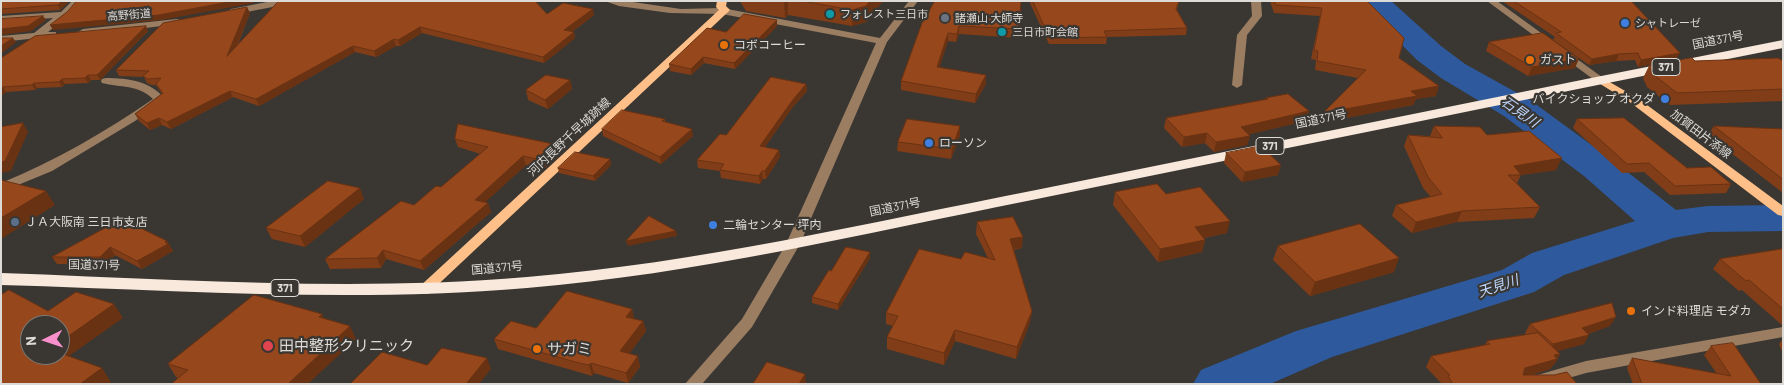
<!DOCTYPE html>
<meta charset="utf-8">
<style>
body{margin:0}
#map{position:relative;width:1784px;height:385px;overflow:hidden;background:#3a3733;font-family:Barlow,sans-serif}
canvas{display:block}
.frame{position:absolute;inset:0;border:2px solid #dddbd8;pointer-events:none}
.north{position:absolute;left:20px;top:315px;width:50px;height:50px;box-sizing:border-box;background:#3a3733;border:1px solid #7b7975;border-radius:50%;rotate:266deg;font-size:14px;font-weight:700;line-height:20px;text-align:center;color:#dddbd8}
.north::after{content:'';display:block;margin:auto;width:18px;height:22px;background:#f890cb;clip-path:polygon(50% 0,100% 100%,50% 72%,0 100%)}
</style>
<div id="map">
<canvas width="1784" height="385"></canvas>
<div class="frame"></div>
<div class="north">N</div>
</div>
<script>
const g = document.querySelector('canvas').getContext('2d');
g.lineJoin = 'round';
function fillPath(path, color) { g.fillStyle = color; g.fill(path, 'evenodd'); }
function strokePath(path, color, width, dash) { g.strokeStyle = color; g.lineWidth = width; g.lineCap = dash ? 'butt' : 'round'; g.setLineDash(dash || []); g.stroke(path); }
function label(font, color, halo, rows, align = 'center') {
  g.font = font + ' Barlow,"Noto Sans JP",sans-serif'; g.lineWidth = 4.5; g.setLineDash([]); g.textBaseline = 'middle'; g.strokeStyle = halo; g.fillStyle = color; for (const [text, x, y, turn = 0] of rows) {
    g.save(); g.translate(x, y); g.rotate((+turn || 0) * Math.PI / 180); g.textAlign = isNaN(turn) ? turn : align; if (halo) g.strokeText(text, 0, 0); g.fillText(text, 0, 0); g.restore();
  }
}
fillPath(new Path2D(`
 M1358,1H1391L1441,46L1465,64L1530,100L1612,160L1676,210L1708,206L1783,205V231L1708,232L1673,238L1564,275L1534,292L1332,357L1270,384H1193L1201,370L1296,331L1502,270L1532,253L1635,221L1584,176L1504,116L1441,78L1417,60Z`), '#2e5a9d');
fillPath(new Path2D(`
 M72,1H82L68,16L48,32H56V36L1,42V36L34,33L53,18L1,22V16L61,12Z
 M272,1H292L288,4L231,15L226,12L231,9Z
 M605,1H626L681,9L722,8L880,38L909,1H918L887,42L800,244L752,327L702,384H685L742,319L786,244L876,43L722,14L670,13L619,6Z
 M1251,1H1261L1262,16L1247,35L1242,85L1237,88L1232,85L1237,35L1252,16Z
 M1487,1H1497L1606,80L1601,83L1597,82Z
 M177,19L180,20V24L83,35L78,32L83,29Z
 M106,78C128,78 151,81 165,99L135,121L52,171L1,192V183C55,161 105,132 153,99C138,84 121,88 102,83L101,81L102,79Z
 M1783,327V337L1586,373L1548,384H1518L1520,380L1586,361Z`), '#9b7d62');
fillPath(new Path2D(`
 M717,1H727L726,6L730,10L728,12L428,294H418L416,291L418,288L719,10L716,7Z
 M1601,77L1639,99L1783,206V216L1778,215L1631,103L1597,82L1596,80Z`), '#fec088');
fillPath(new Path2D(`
 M1783,40V48C1531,98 1279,150 1027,201C861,234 696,274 527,288C352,303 176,290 1,285V273C176,279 352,292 527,277C698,263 867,223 1036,190C1285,140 1534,89 1783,40Z`), '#f8e9dc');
fillPath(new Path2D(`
 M1,1H69L60,10L1,14Z
 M740,1H883L866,22L852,26L788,15L785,18L746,11Z
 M1021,1L1019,38L959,34L956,42L948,41L939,67L986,84L975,103L901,90V81L922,23Z
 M1029,1H1179L1177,10L1187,28L1186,35L1107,37L1106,44H1049Z
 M1270,1H1367L1399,58L1436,96L1416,99L1413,105L1320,123L1358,78L1315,70L1316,60L1311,59L1320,16L1274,13Z
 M1502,1H1631L1680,53L1676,59L1638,67L1635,60L1616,61L1589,65L1553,40L1555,37Z
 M250,13L237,47L547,14L594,15L572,32H574L575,38L544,63L422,33L400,46H396L376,57L355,52L259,106L233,97L171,129L162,125L150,130L139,121L135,114L162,94L156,85H152L147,83L144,77L119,76L116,70Z
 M777,26L735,69L704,63L691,75L670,71L669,64L726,32Z
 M148,31L100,80H91L88,83L65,84L62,87L37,88L35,90L6,92L1,96V58Z
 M1489,42L1575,68L1528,76L1486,51Z
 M1695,61H1783V101L1670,105L1647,87L1643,78L1649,66Z
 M570,80L572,89L548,109L528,100L526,90Z
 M806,84L807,91L792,108L765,147L779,150L780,157L766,179H763L760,184L721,178L720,171L698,168L697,160L726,135Z
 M1266,98L1309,111L1306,121L1249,134L1250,136L1247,145L1214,152L1205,143L1182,147L1164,128L1166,118L1265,100Z
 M665,119V122L693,136L661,164L603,136L602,129Z
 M1577,119L1687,168L1731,184L1726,193L1670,195L1644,172L1622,173L1573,128Z
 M1434,126L1487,135L1556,170L1521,175L1517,183L1540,207L1534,218L1457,222L1412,233L1392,216L1396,205L1431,197L1423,188L1404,146L1408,135L1430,136Z
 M1714,126L1783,129V193L1708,135Z
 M960,135L951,159L897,151L898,142Z
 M455,139L560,154L544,169L526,165L485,202L488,203L491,212L424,270L386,259L381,268L330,269L325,259L414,205L441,187L481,154L458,147Z
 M1226,153L1278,175L1242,182L1224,163Z
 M610,159L611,165L595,181L559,173L558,168Z
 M1115,192L1166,194L1227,233L1204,238L1205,240L1202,252L1158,262L1113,205Z
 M364,199L305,247L272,239L266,228Z
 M122,219L167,241L173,251L142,269L115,255L105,265L57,264L52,257Z
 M977,222L1022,248L1014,250L1032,311L1030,322L1016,359L955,341L944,365L887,349V337L893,326L886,324V313L961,259L988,258L976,234Z
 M1278,246L1394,272L1310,296L1273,260Z
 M1783,249V326L1742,290L1739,291L1713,269L1720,259Z
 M870,258L838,310L812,303V297Z
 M632,309L634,319L643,321L646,331L629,354L638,356L640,367L628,383L594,373L592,376L582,373L498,349L494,339L536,328Z
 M325,319L356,339L179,378L176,377L168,364Z
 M1530,324L1610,326L1588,334L1584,344L1557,351L1560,354L1554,365H1553L1550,369L1531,375L1577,384H1442L1426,367L1431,356L1485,345L1487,341L1526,335L1525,333Z
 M1783,339V354L1779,344Z
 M1711,346L1761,384H1633L1627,368L1632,358L1717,374L1704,355Z`), '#813d17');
fillPath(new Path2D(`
 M62,1H69L60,10L58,5Z
 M234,1H254V3L162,20L53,30L50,25Z
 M785,1H788V15L785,18L784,2Z
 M870,1H883L866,22L852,26V10Z
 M247,7L250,13L230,63L227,56Z
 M593,9L594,15L566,36L564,30Z
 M43,16L46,20L31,31L1,35V29Z
 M777,20V26L735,69L734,63Z
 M146,26L148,31L100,80L97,75Z
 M959,26V34L956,42L957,34Z
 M420,27L422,33L400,46L398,40Z
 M574,32L575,38L544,63L543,57Z
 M948,33V41L937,75V67Z
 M13,38L16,42L1,54V46Z
 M394,39L396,46L376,57L374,51Z
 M353,46L355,52L259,106L256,99Z
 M1680,53L1676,59L1638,67L1641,60Z
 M1619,54L1616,61L1589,65L1592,59Z
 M703,57L704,63L691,75V69Z
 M1579,59L1575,68L1528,76L1532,67Z
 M88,75L91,80L88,83L85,78Z
 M986,75V84L975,103L976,94Z
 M62,79L65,84L62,87L59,82Z
 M570,80L572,89L548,109L545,100Z
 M34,83L37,88L35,90L32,85Z
 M806,84L807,91L792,108L760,154V146L792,101Z
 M1439,86L1436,96L1416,99L1413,105L1320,123L1323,113L1411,91Z
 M3,87L6,92L1,96V88Z
 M230,91L233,97L171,129L167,122Z
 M1309,111L1306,121L1238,137L1241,127Z
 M159,118L162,125L150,130L147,123Z
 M23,123L28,132L11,171L1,173V162Z
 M960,126V135L951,159L952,149Z
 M692,129L693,136L661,164L660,157Z
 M1207,133L1205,143L1182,147L1184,137Z
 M1250,136L1247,145L1214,152L1216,142Z
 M558,145L560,154L544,169L541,160Z
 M779,150L780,157L766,179L765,171Z
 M523,156L526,165L478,209L475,200Z
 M1562,158L1556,170L1521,175L1514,166Z
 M610,159L611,165L595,181L593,176Z
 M1281,165L1278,175L1242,182L1245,172Z
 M762,171L763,179L760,184L759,176Z
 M360,188L364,199L305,247L300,236Z
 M46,191L55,205L1,239V218Z
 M488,203L491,212L424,270L420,261Z
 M1462,211L1457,222L1412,233L1416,222Z
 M1230,221L1227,233L1192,240L1195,227Z
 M676,231L677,236L628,246L626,241Z
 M1023,237L1022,248L1009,250L1010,239Z
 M1205,240L1202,252L1158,262L1160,249Z
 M167,241L173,251L142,269L137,261Z
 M110,247L115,255L105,265L100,257Z
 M383,250L386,259L381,268L377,258Z
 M870,252V258L838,310V304Z
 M1399,258L1394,272L1310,296L1315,282Z
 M114,304L123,318L59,363L60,342Z
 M632,309L634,319L626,317Z
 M1032,311L1030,322L1016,359L1017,347Z
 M322,314L328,326L319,317Z
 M1616,317L1610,326L1576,338L1582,328Z
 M643,321L646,331L623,362L620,351Z
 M350,326L356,339L308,384H288Z
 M955,330V341L944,365V353Z
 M1589,335L1584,344L1548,354L1553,344Z
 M1560,354L1554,365H1553L1550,369L1519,378L1525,368L1554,355Z
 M638,356L640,367L628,383L626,373Z
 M487,358L491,369L479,384H466Z
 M591,363L594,373L592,376L589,365Z
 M102,368L111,382L108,384H80Z
 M805,374L806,384H799Z`), '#693213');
const building = new Path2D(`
 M1,1H62L58,5L1,9Z
 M77,1H234L159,15L50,25L67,12Z
 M279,1H535L547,14L563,3L593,9L564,30L574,32L543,57L420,27L398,40L394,39L374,51L353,46L256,99L230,91L167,122L159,118L147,123L135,114L163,93L156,84L161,78L148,79L143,76L149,71L116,70L163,23L247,7L227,56Z
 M803,1H870L866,6L852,10Z
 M935,1H1021L1019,29L959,26L957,34L948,33L937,67L986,75L976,94L901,81L922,23Z
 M1033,1H1179L1176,9L1187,28L1104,31L1107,37L1050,38Z
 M1275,1H1367L1404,38L1399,58L1439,86L1411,91L1417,96L1323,113L1366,70L1317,61L1318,51L1314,50L1322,8L1276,5Z
 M1514,1H1631L1680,53L1641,60L1638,53L1619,54L1592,59L1556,33L1561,32Z
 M744,14L777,20L734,63L703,57L691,69L669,64L707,28L726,32Z
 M43,16L28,26L1,29V19Z
 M146,26L97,75H88L85,78L62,79L59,82L34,83L32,85L3,87L1,88V58L35,36Z
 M1543,33L1579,59L1532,67L1489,42Z
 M1,38H13L1,46Z
 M1692,58L1695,61L1778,58L1783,61V89L1677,93L1654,75L1649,66Z
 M546,75L570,80L545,100L526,90Z
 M771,77L806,84L792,101L760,146L779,150L765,171H762L759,176L720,170L724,164L697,160L720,134L726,135Z
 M1288,94L1309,111L1241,127L1250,136L1216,142L1207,133L1184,137L1166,118L1268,99L1266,98Z
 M622,110L665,119L662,121L692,129L660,157L602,129Z
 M1624,118L1687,168L1711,167L1731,184L1675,186L1649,163L1627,164L1577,119Z
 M907,119L960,126L952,149L898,142Z
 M23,123L5,161L1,162V127Z
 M458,124L558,145L541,160L523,156L475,200L488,203L420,261L383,250L377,258L325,259L401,201L414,205L436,186L441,187L488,147L455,139Z
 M1434,126L1480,127L1487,135L1529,131L1562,158L1514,166L1521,175H1508L1540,207L1462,211L1416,222L1396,205L1442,194L1428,177L1408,135L1442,138Z
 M1714,126L1783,129V179Z
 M1261,146L1281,165L1245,172L1226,153Z
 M575,152L610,159L593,176L558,168Z
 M1,180L46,191L1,218Z
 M328,181L360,188L300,236L266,228Z
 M1157,184L1166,194L1200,187L1230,221L1195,227L1205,240L1160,249L1115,192Z
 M649,216L676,231L626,241Z
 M1013,217L1023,237L1010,239L1032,311L1017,347L955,330L944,353L887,337L898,316L886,313L919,249L961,259L965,252L995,260L977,222Z
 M122,219L167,241L165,242L168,244L137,261L110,247L100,257H52Z
 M1360,224L1399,258L1315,282L1278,246Z
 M846,247L870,252L838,304L812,297L829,270L831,271Z
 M1783,249V309L1749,280L1746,281L1720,259Z
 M9,290L48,311L76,292L114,304L60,342V325H30V355H60V353L102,368L80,384H1V295Z
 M567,291L632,309L626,317L643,321L620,351L638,356L626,373L591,363L589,365L579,363L494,339L511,321L536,328Z
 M254,295L322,314L319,317L350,326L288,384H171L188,370L168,364Z
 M1612,303L1616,317L1582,328L1589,335L1553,344L1530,324Z
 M1538,333L1560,354L1554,355L1557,359L1525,368L1523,375H1554L1567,372L1577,384H1453L1448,376L1450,375L1431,356L1490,344L1487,341Z
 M1733,343L1761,384H1642L1632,358L1731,376L1711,346Z
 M442,348L487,358L466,384H350L382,352L427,365Z
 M767,362L805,374L799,384H753Z`);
fillPath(building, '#96471b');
strokePath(building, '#693213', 1);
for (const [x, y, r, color] of [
 [830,14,5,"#0f9aa8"],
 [945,18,5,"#6b7280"],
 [1625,23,5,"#3f7fe0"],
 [1002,32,5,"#0f9aa8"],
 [724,45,5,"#e8710a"],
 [1530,60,5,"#e8710a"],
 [1665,99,5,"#3f7fe0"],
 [929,143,5,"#3f7fe0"],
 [15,222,5,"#5c6f8a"],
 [713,225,5,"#3f7fe0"],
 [1631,311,5,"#e8710a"],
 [268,346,6,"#e0444e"],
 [537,349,5,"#e8710a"]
]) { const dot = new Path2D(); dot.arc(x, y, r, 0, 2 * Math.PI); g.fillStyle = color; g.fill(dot); strokePath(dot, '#3a3733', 2); }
label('11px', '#dddbd8', '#3a3733', [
 ["フォレスト三日市",840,14],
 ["諸瀬山 大師寺",955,18],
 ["シャトレーゼ",1635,23],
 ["三日市町会館",1012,32]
], 'left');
label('11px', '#dddbd8', '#3a3733', [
 ["高野街道",129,15,-5]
]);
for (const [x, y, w] of [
 [1666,67,28],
 [1270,146,28],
 [285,288,28]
]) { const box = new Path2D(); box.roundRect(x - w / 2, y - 8.5, w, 17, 4); g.fillStyle = '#3a3733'; g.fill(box); strokePath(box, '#dddbd8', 1); }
label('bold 11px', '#dddbd8', null, [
 ["371",1666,67],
 ["371",1270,146],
 ["371",285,288]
]);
label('12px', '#dddbd8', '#3a3733', [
 ["国道371号",1718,40,-11],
 ["国道371号",1321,119,-12],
 ["加賀田片添線",1701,134,37],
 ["河内長野千早城跡線",569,137,-43],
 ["国道371号",895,207,-11],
 ["国道371号",94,265,1],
 ["国道371号",497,268,-5]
]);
label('12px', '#dddbd8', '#3a3733', [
 ["コボコーヒー",734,45],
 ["ガスト",1540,60],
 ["バイクショップ オクダ",1655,99,"right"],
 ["ローソン",939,143],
 ["ＪＡ大阪南 三日市支店",25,222],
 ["二輪センター 坪内",723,225],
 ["インド料理店 モダカ",1641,311]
], 'left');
label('italic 14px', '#bad3f9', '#3a3733', [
 ["石見川",1520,112,35],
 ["天見川",1498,286,-19]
]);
label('15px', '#dddbd8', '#3a3733', [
 ["田中整形クリニック",279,346],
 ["サガミ",547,349]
], 'left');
</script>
